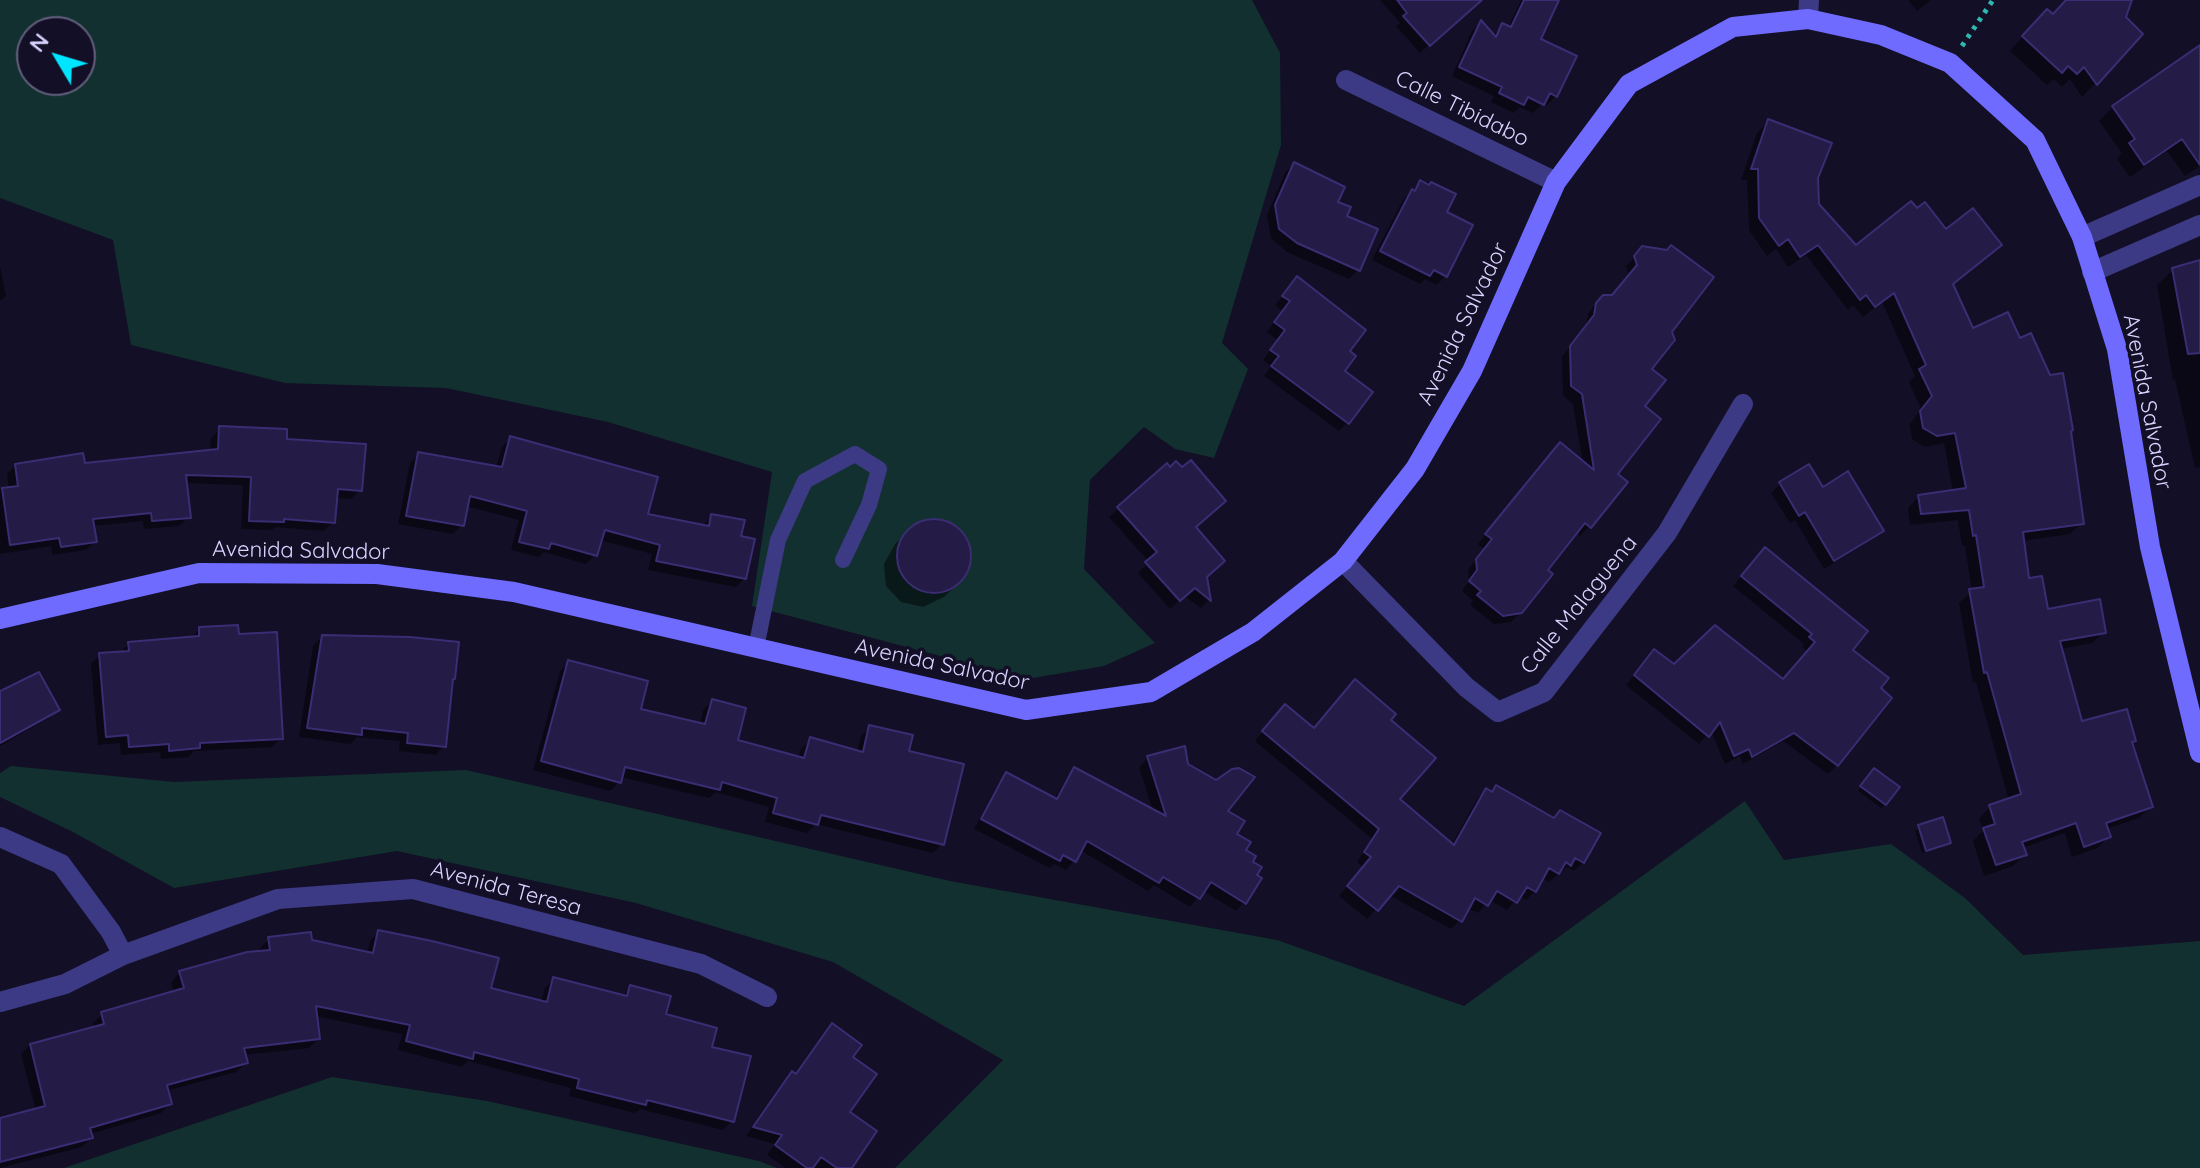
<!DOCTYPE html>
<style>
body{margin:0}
#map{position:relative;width:2200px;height:1168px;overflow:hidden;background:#130f26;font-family:Quicksand,sans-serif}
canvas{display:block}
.north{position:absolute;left:16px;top:16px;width:80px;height:80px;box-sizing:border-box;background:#130f26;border:2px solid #625e7d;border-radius:50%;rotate:308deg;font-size:22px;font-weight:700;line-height:32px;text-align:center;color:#d9d4ff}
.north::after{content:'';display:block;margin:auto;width:28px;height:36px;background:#00e5ff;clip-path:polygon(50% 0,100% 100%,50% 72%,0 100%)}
</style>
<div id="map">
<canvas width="2200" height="1168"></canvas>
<div class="north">N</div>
</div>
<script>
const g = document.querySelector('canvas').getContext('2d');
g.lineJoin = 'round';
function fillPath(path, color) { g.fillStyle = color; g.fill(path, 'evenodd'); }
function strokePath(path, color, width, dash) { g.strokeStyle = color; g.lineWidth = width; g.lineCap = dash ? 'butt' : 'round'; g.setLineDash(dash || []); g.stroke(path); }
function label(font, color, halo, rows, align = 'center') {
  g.font = font + ' Quicksand,sans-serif'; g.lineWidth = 7; g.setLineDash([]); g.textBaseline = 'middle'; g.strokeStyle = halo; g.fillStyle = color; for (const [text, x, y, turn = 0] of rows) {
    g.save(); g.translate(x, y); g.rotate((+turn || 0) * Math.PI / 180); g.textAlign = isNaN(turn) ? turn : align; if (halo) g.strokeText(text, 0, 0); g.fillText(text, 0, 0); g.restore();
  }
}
fillPath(new Path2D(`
 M0,0H1252L1280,53L1281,145L1222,343L1248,369L1214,458L1175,449L1144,427L1090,480L1084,569L1155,643L1104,666L1027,679L752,606L772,472L608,422L446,388L285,383L131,345L113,240L0,198ZM32,32H80V80H32Z
 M11,766L174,782L466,770L950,881L1277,940L1464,1006L1745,801L1784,860L1891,844L1965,898L2023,955L2200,941V1168H895L1003,1060L833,962L636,903L397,851L174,888L73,832L0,797V773Z
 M332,1077L487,1101L759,1161L777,1168H64Z`), '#12302f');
fillPath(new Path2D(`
 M1380,0H1461L1460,18L1420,53L1396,26L1400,23Z
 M1521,0H1557L1538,40L1556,96L1547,105L1543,103L1533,113L1520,107L1514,113L1491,102L1494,96L1452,76L1472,31L1481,23L1492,36L1503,26L1508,28Z
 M1908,0H1931L1917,11Z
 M2067,0H2130L2123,18L2141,34L2082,97L2070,79L2062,87L2054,79L2047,85L2010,51L2033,25L2052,17Z
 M2200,47V166L2185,176L2167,151L2130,177L2117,159L2122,153L2099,121L2113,107Z
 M1769,121L1816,178L1817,205L1855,248L1946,232L2000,245L1951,285L1972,331L2069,432L2082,523L2070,534L2022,541L2028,580L2046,611L2104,632L2092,643L2060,649L2081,724L2130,744L2151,806L2139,818L2106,829L2109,837L2097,848L2072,857L2065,833L2022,848L2025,854L2013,866L1984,876L1973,841L1983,831L1979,819L1990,807L2009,801L1976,682L1973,683L1959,603L1972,591L1965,546H1962L1958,520L1910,525L1908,508L1919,496L1953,492L1944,443L1925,447L1912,439L1910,424L1921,409L1909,382L1915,376L1882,302L1863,317L1853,305L1848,310L1806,255L1788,267L1776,249L1767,256L1749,230L1747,180H1741L1757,133Z
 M1294,164L1336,203L1345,217L1358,270L1349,279L1287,252L1271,238L1267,215L1285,173Z
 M1420,183L1444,213L1446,276L1436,285L1425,279L1420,284L1372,260L1403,200Z
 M1643,248L1669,332L1649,370L1615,474L1625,483L1589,527L1580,536L1576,532L1546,571L1520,612L1511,622L1494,624L1470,605L1473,601L1462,591L1469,581L1468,570L1484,549L1478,544L1551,454L1583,464L1573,404L1563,395L1562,357L1586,326L1588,314L1594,306L1603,297H1611L1629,276L1626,266Z
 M2200,262V467L2195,468L2175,379L2173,380L2157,285L2173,270Z
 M0,266L6,296L0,301Z
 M1297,279L1347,352L1342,372L1348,422L1339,431L1264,376L1271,366L1263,360L1277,340L1267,332L1282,311L1275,305Z
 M220,429L285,441L360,490L351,499L335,498L333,522L324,531L275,527L272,530L241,529L243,485L185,483L189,517L179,526L144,529L143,521L92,526L95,541L86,550L52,555L51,546L0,554V490L9,489L7,474L16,465H83L210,452L211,438Z
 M511,438L645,516L703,525L712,516L739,538L745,578L736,587L648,570L652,554L600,540L595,555L586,564L544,552L538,557L511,550L519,520L466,506L462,525L453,534L398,524L410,463L419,454L496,468L502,447Z
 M1167,466L1194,528L1209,600L1201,608L1184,596L1170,609L1138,573L1149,562L1109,517ZM1186,583L1200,589V594Z
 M1780,484L1823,489L1882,530L1873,539L1824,569L1795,520L1790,523L1771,493Z
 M930,520L952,525L967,541L969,563L959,583L944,597L923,607L901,602L886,586L884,564L895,544L910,530Z
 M1756,559L1850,650L1837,765L1828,774L1783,741L1743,764L1740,756L1725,764L1711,731L1699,744L1626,685L1654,652L1674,667L1783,681L1808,652L1802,647L1804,644L1733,586Z
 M200,629L237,636L281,738L272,747L194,751L189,757L161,759L160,752L121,755L120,743L98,745L91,664L100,655L119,653L129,644L190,639Z
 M322,637L451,681L444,746L435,755L399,751L400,741L357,737L351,744L299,737L313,646Z
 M569,662L638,710L700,725L703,710L712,701L735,742L798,759L801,749L810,740L857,753L861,736L870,727L907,752L942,844L933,853L816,824L807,833L765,822L769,807L716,792L709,798L621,777L619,782L610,791L533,770L560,671Z
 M0,690L5,691L58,709L49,718L0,746Z
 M1276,716L1313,730L1389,720L1398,799L1451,846L1477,799L1486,790L1491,793L1496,787L1552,819L1560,812L1583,862L1574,871L1567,867L1549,882L1542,878L1535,891L1526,900L1519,896L1507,910L1489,900L1478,913L1467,908L1460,920L1451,929L1389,895L1367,919L1339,896L1363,867L1357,862L1372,839L1255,741Z
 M1148,758L1186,765L1225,812L1243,850L1244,902L1236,911L1203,891L1190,907L1154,885L1148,891L1080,850L1074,861L1066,870L1054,864L1050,868L974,829L998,784L1006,775L1054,800L1066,779L1075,770L1153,811L1139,767Z
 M1870,774L1885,804L1881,808L1858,791Z
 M1919,827L1949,842L1945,846L1922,853L1915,831Z
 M379,932L489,990L541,1002L545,988L554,979L622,997L631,987L664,1015L710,1048L732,1121L723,1130L640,1109L635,1113L569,1096L571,1088L468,1061L462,1067L398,1050L402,1034L315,1016L318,1039L309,1048L243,1055L246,1063L236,1072L166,1091L170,1104L161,1113L90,1134L91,1138L82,1147L0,1168V1120L36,1111L21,1054L30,1045L94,1028L93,1023L102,1014L174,993L171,982L180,972L261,953L260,948L269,939L310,942L367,954L370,941Z
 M832,1026L850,1058L849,1168H815L812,1166L811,1168H786L767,1155L775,1144L746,1136L784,1083L793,1074L794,1075L823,1035Z`), '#0007');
const building = new Path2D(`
 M1397,0H1482L1430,46L1403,16L1407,13Z
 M1524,0H1559L1541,39L1577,56L1557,97L1550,93L1544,105L1528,97L1524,105L1499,93L1502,87L1459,67L1481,20L1496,37L1502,23L1511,27Z
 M2066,0H2132L2126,17L2143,34L2097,85L2084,67L2077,74L2068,66L2062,73L2022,36L2047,9L2053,14Z
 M2200,45V165L2182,139L2144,165L2129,143L2135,139L2112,106Z
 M1768,119L1832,143L1818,178L1819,204L1856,245L1911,201L1917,208L1925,202L1946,229L1973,208L2002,245L1953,284L1973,328L2008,312L2020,338L2031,333L2050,375L2063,373L2073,430L2071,431L2084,524L2023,532L2029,578L2042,576L2048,609L2100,599L2106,633L2060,641L2082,721L2127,709L2136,741L2132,742L2153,807L2106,823L2111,837L2084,847L2076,823L2022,842L2027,855L1996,865L1983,828L1995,824L1989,805L2021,794L1987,672L1984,673L1969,589L1984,587L1976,535L1973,536L1969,510L1921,514L1918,495L1966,488L1955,433L1937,436L1923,428L1920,411L1932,396L1919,369L1926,365L1894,293L1875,307L1866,295L1860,300L1818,245L1800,257L1788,239L1779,246L1759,218L1758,169H1751Z
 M1294,162L1345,187L1338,202L1351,207L1347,216L1378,229L1360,271L1297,243L1279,229L1275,205Z
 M1420,180L1429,185L1431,182L1456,194L1447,212L1473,225L1447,277L1434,270L1430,276L1380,251L1412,189L1415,191Z
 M1671,245L1714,277L1672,332L1675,340L1652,369L1666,380L1645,406L1661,419L1618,474L1628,482L1591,528L1585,523L1548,570L1553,574L1522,613L1503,616L1477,595L1481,591L1469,581L1477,570L1476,559L1492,539L1485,534L1560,442L1594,470L1582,394L1571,386L1570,346L1594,315L1596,303L1603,295H1612L1637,265L1634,256L1642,246L1667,250Z
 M2200,260V353L2188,354L2172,268Z
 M1297,276L1366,330L1350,351L1356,356L1345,371L1373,392L1349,424L1271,366L1279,356L1270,350L1285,330L1274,322L1290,301L1282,296Z
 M219,426L287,429V439L366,444L362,491L338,489L335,523L284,519V522L249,521L251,477L186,475L191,518L152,521L151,513L93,519L97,542L61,547L59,538L10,545L2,488L18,486L15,464L83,453L85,463L218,449Z
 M510,436L658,477L648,514L709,526L711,514L745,520L741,536L755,539L746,579L656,561L660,545L605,530L597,556L551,543L549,549L519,542L527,511L470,496L464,526L406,516L418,452L502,467Z
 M1191,460L1226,501L1196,527L1225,561L1207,577L1211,601L1195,588L1180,601L1145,562L1157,552L1117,507L1167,463L1170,467L1176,461L1182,467Z
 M1809,464L1823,487L1848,471L1884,531L1834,561L1805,512L1799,516L1779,482Z
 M897 556a37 37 0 1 1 74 0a37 37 0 1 1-74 0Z
 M1765,547L1868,631L1853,650L1889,678L1881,688L1892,698L1838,766L1794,733L1752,757L1749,749L1734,756L1720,722L1709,737L1634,675L1654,649L1674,664L1715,625L1783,679L1815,642L1809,637L1812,634L1741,576Z
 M238,625L239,634L277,632L283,739L200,743V748L169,751V744L129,747L128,735L106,737L99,653L129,651L128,642L199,636V627Z
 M322,635L410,637L459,642L455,679H453L446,747L407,743L408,733L362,728V735L307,728Z
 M568,660L648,681L641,709L705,724L712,699L746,708L738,740L804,758L810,737L863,752L869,725L913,735L909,751L964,764L944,845L821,815L818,825L773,813L777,798L722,782L720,790L625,767L621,783L541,761Z
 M39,672L60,710L0,743V691Z
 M1355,679L1396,714L1391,720L1436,758L1400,799L1454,845L1486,788L1492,792L1496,785L1554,818L1560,810L1601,833L1584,863L1575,858L1571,866L1566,862L1559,874L1549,868L1536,892L1527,887L1517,903L1497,891L1488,906L1475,898L1462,922L1399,886L1378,911L1347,886L1371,857L1364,852L1379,829L1262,731L1285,704L1314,728Z
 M1185,746L1188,764L1216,780L1232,769L1239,768L1255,777L1228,811L1245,821L1237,834L1251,842L1246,850L1256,856L1253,862L1262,867L1257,875L1262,878L1246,904L1211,882L1200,899L1163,877L1159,883L1087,841L1076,862L1063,855L1060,861L981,819L1006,772L1057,799L1074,767L1166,816L1147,756Z
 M1874,768L1900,787L1886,805L1860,786Z
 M1943,817L1951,843L1926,851L1918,825Z
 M378,930L432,941L499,958L491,988L547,1002L553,977L627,996L630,985L671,996L666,1014L717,1028L712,1047L751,1056L734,1122L647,1100L646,1105L577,1088L579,1079L474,1052L473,1059L406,1041L410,1025L316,1006L320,1039L244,1048L248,1063L167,1085L172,1104L90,1128L93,1138L0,1162V1118L45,1106L30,1044L104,1024L101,1012L184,988L179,971L247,952L270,950L268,937L311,932L312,940L373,953Z
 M832,1023L862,1045L853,1057L877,1074L850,1112L877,1131L852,1168H837L821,1157L813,1168H807L775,1145L782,1135L753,1127L792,1071L796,1074Z`);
fillPath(building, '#241b47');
strokePath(building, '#3b2d73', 2);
strokePath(new Path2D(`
 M1962,46L1993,0`), '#2fb8b0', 5, [4, 6]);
strokePath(new Path2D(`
 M756,648L778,540L805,481L855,454L879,469L869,505L843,560`), '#3d3a85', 16);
strokePath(new Path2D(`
 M1808,19L1809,0
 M1346,80L1556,182
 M2082,237L2200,185
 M2092,272L2200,225
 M1343,561L1466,687L1498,712L1544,692L1667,533L1743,404
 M0,837L61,864L111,932L123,955
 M0,1002L65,984L123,955L278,899L413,889L701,964L767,997`), '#3d3a85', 20);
strokePath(new Path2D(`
 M0,619L199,573L377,574L514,592L1026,710L1151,692L1253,632L1343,561L1415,469L1472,371L1556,182L1629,84L1733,27L1808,19L1881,35L1950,63L2035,140L2082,237L2117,349L2150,547L2200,753`), '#6f6bff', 20);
label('22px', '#d9d4ff', '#130f26', [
 ["Calle Tibidabo",1462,109,26],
 ["Avenida Salvador",1463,324,-64],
 ["Avenida Salvador",2147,402,79],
 ["Avenida Salvador",301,551,1],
 ["Calle Malaguena",1579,605,-51],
 ["Avenida Salvador",942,665,12],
 ["Avenida Teresa",506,889,15]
]);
</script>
